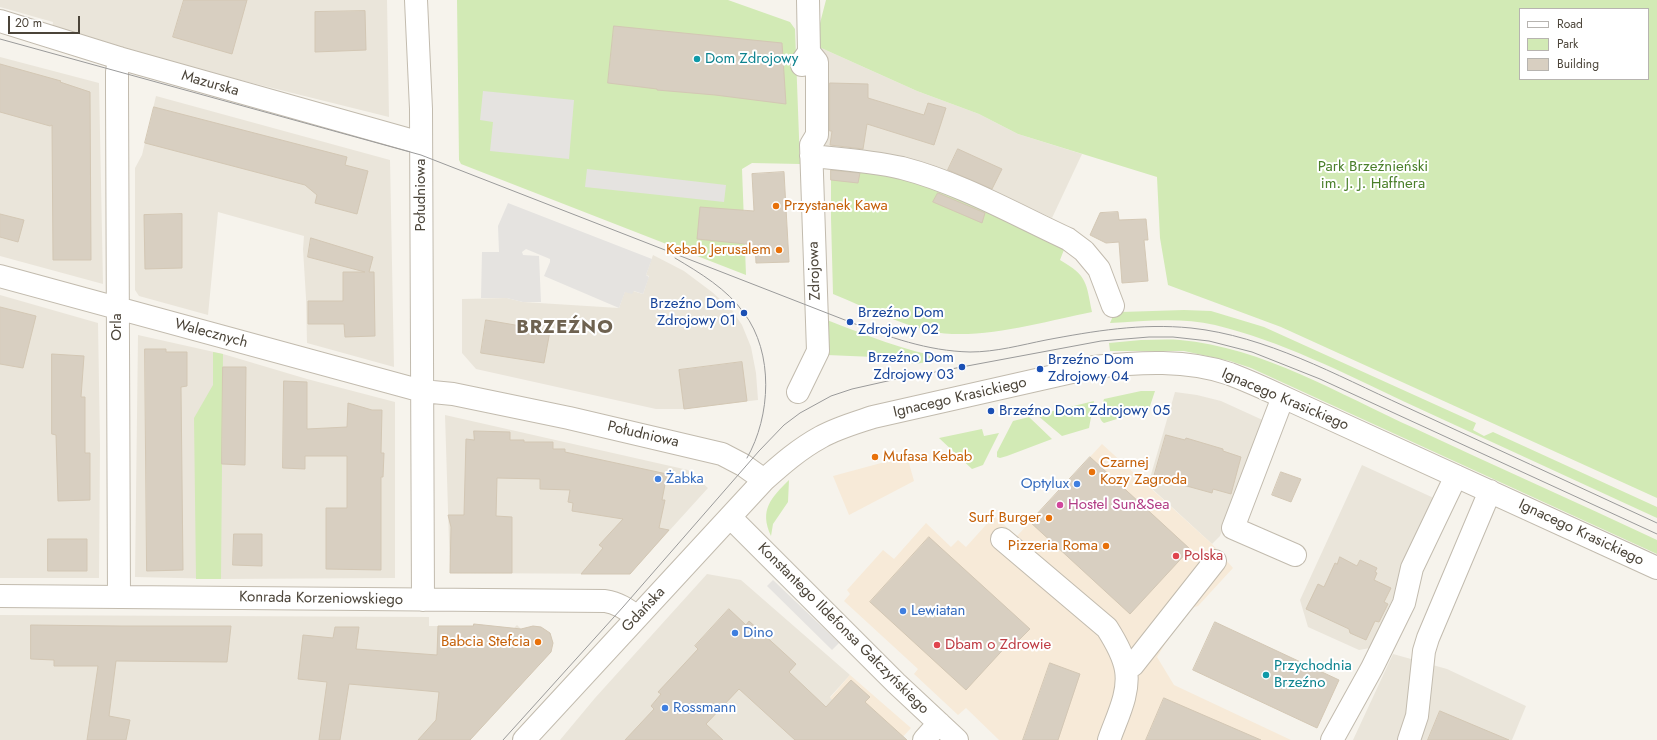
<!DOCTYPE html>
<meta charset="utf-8">
<style>
body{margin:0}
#map{position:relative;width:1657px;height:740px;overflow:hidden;background:#f6f3ec;font-family:Jost,sans-serif}
canvas{display:block}
.legend{position:absolute;left:1519px;top:8px;width:130px;height:72px;box-sizing:border-box;background:#fff;border:1px solid #b7b4b0;margin:0;padding:5px 7px;list-style:none;font-size:12px;color:#4b4439}
.legend li{display:flex;align-items:center;gap:8px;height:20px}
.legend b{width:20px;border:1px solid #b7b4b0}
.scale{position:absolute;left:8px;top:16px;width:72px;height:18px;box-sizing:border-box;border:2px solid #4b4439;border-top:0;padding-left:5px;font-size:12px;line-height:14px;white-space:nowrap;color:#4b4439;-webkit-text-stroke:3px #fff;paint-order:stroke}
</style>
<div id="map">
<canvas width="1657" height="740"></canvas>
<ul class="legend">
<li><b style="height:5px;background:#fff"></b>Road</li>
<li><b style="height:11px;background:#d2eab5"></b>Park</li>
<li><b style="height:11px;background:#d8cfc1"></b>Building</li>
</ul>
<div class="scale">20 m</div>
</div>
<script>
const g = document.querySelector('canvas').getContext('2d');
g.lineJoin = 'round';
function fillPath(path, color) { g.fillStyle = color; g.fill(path, 'evenodd'); }
function strokePath(path, color, width, dash) { g.strokeStyle = color; g.lineWidth = width; g.lineCap = dash ? 'butt' : 'round'; g.setLineDash(dash || []); g.stroke(path); }
function label(font, color, halo, rows, align = 'center') {
  g.font = font + ' Jost,sans-serif'; g.lineWidth = 4; g.setLineDash([]); g.textBaseline = 'middle'; g.strokeStyle = halo; g.fillStyle = color; for (const [text, x, y, turn = 0] of rows) {
    g.save(); g.translate(x, y); g.rotate((+turn || 0) * Math.PI / 180); g.textAlign = isNaN(turn) ? turn : align; if (halo) g.strokeText(text, 0, 0); g.fillText(text, 0, 0); g.restore();
  }
}
fillPath(new Path2D(`
 M0,0H387L389,117L240,80L52,29L53,22L0,7Z
 M819,47L917,91L979,114L1018,134L1082,154L1052,218L992,190L823,151Z
 M0,57L99,83L103,284L0,256Z
 M156,96L390,160L394,367L307,343L306,298L303,249L304,236L218,212L208,315L139,296L135,290V168L142,155Z
 M653,255L684,271L712,292L732,310L742,325L751,347L756,373L758,400L684,409H656L476,369L462,353V299L507,298L523,302L619,308L625,291H633L643,294L649,276L646,275Z
 M0,295L98,323L100,445L99,578H0Z
 M138,335L223,354L307,379L395,402V578L221,579L135,577Z
 M1175,392L1197,395L1221,401L1267,422L1220,536L1212,544L1148,485Z
 M445,415L688,470L708,488L630,574L450,573Z
 M1362,465L1438,500L1370,648L1359,650L1308,627L1300,600Z
 M707,574L741,580L850,675L830,697L844,710L817,740H560L595,698Z
 M0,615L429,617V626H473L474,624L514,628L517,625L523,631L533,626L541,627L550,633L553,643L551,652L470,740H0Z
 M1393,654L1447,669L1526,706L1512,740H1353Z`), '#eae5da');
fillPath(new Path2D(`
 M1102,444L1212,544L1233,568L1198,606L1186,610L1157,657L1174,685L1291,740H999L966,708L958,715L914,674L918,669L844,601L850,594L847,590L883,550L894,559L926,523L951,547L958,540L966,547L994,516L1017,536Z
 M907,456L914,481L849,515L833,476Z
 M850,675L911,728L900,740H817L844,710L830,698Z`), '#f7ead8');
fillPath(new Path2D(`
 M457,0H728L790,22L795,29L800,164L752,163L742,169L746,275L461,164L459,160Z
 M826,0H1657V498L1281,327L1168,285L1160,238L1157,177L1018,134L979,114L917,91L819,47V27ZM1520,9H1648V79H1520Z
 M831,165L873,170L946,193L1065,247L1060,260C1088,276 1086,283 1092,312C1046,321 976,342 930,331C897,323 865,307 833,294L831,218Z
 M1184,310L1211,311L1264,327L1476,423L1473,430L1484,436L1493,432L1657,507V518C1573,479 1489,441 1405,402C1344,373 1281,341 1215,325C1181,317 1144,321 1110,323L1113,316L1121,312Z
 M827,320C866,335 904,351 946,358L916,364L874,357L827,355Z
 M1141,340C1154,340 1167,339 1180,340C1262,347 1341,395 1414,428C1495,466 1576,502 1657,540V554L1251,368L1230,361L1184,351H1110L1109,343Z
 M213,352L223,354L221,579H196L194,418L213,385Z
 M1141,391H1155L1149,409L1104,423C1096,418 1102,407 1104,399Z
 M1094,401L1089,428L1062,436L1037,415Z
 M1029,417L1052,439L1007,456L1000,458L997,457V452L1013,421Z
 M982,429L984,436L999,433L983,465L972,469L939,438Z
 M789,480L788,502L773,524L771,536C759,510 771,498 789,480Z`), '#d2eab5');
fillPath(new Path2D(`
 M483,91L574,100L569,159L490,151L493,122L480,120Z
 M587,169L726,185L724,202L585,187Z
 M508,203L652,259L646,275L649,277L643,294L634,291L632,294L625,292L619,308L544,276L550,262V259L526,249L522,252L523,255L539,256L541,302H523L507,298H481L482,252H499L498,226Z
 M773,580L839,643L832,650L767,586Z`), '#e5e3e0');
const building = new Path2D(`
 M184,0H247L232,54L173,37Z
 M365,11L366,50L315,52V12Z
 M614,26L782,43L786,104L715,95L657,90V89L608,83Z
 M0,64L61,81L60,82L90,92L91,260H53L52,125L50,126L0,112Z
 M830,83L868,84V98L924,115L928,103L946,108L934,145L867,124L863,149L830,145L832,131H830Z
 M154,107L347,157L345,165L368,171L357,214L315,203L317,195L305,185L145,143Z
 M958,149L1002,169L992,189L948,170Z
 M831,170L860,173L858,183L831,180Z
 M784,172L789,262L756,263L755,245L697,239L700,207L754,211L752,174Z
 M938,193L985,213L982,223L933,202Z
 M1118,212L1119,220L1146,219L1148,240H1144L1148,281L1122,283L1119,242L1106,243L1090,235L1100,213Z
 M0,214L24,220L18,242L0,237Z
 M182,214V268L145,269L144,215Z
 M311,238L373,257L369,272H374L375,336L345,337L344,324H308V301H343V272H365L308,257Z
 M0,307L36,316L23,368L0,364Z
 M486,320L550,331L544,363L481,353Z
 M145,349H166V352H187V386L181,387L183,570L147,571Z
 M52,354L84,356L81,397H85V453H90V500L58,501L56,435L52,434Z
 M742,362L747,401L684,409L679,370Z
 M223,367H246L245,465L222,464Z
 M284,381L307,382V429L347,427L348,403L372,410H382L381,453H384L383,477H381V570L326,569V508H347V456H305V469L283,468Z
 M474,431L510,432V440H524V442H553V449H565V452L667,474L662,500H665L659,528L669,530L630,574H581L603,548L599,545L623,519L572,511L573,503L568,502L570,490L540,489V479L497,478L496,516L512,517V573H450L451,527L448,515H464L466,439L474,440Z
 M1166,435L1185,440L1186,438L1223,449V451L1241,457L1231,494L1213,489L1212,493L1154,477Z
 M1090,457L1190,549L1130,614L1030,522Z
 M1281,472L1301,479L1291,502L1272,495Z
 M234,534H262V566L233,565Z
 M929,537L1030,629L1014,645L1010,642L966,690L870,602Z
 M48,539H87V571H48Z
 M1340,557L1357,566L1360,560L1377,568L1375,572L1377,573L1374,580L1391,588L1384,602L1388,604L1379,622L1375,621L1366,640L1350,633L1349,629L1306,609L1318,584L1324,587L1335,563L1337,564Z
 M729,609L746,625L749,621L796,664L789,672L826,707L851,680L870,697L865,702L907,740H795L739,689L706,724L723,740H625L654,709L651,706L661,694L658,692L698,649L695,646Z
 M1215,622L1339,680L1317,728L1193,670Z
 M474,624L521,629L533,626L541,627L550,633L553,643L551,652L470,740H418L436,720L439,692L349,684L340,740H319L327,682L298,679L303,635L333,638L335,627H359L356,649L437,655L438,626H473Z
 M31,625L121,626H231L227,662L116,661L109,716L130,720L126,740H87L98,666H54V660L31,659Z
 M1050,663L1080,674L1058,740H1023Z
 M1164,698L1261,740H1146Z
 M1440,711L1509,740H1428Z`);
fillPath(building, '#d8cfc1');
strokePath(building, '#d3c7b4', 1);
const minor = new Path2D(`
 M416,0L421,109L423,600
 M0,21L119,58L421,143
 M119,58L117,72V91L119,597
 M802,65V62L809,52L808,0
 M811,156C842,159 872,161 902,168C960,183 1014,214 1068,239L1084,251L1099,269L1113,306
 M0,276L422,391L453,394L569,418L722,454L743,465L764,480
 M798,392L818,351L811,145L817,135V62L809,52
 M1283,397L1233,528L1295,555
 M730,517L896,683L957,740
 M1002,539L1107,628C1114,639 1124,657 1126,670C1130,694 1116,719 1109,740
 M0,596L605,601C618,603 627,609 637,617
 M1126,670L1133,665L1215,561
 M524,740L764,480C782,464 799,449 821,437C837,428 855,423 873,417L1094,367C1139,362 1187,359 1230,374C1248,381 1266,389 1283,397L1657,568
 M924,740L939,723
 M1332,740L1372,668L1404,603L1412,568L1456,476
 M1409,740L1417,716L1424,651L1428,638L1490,491`);
strokePath(minor, '#c2bbae', 24);
strokePath(minor, '#fff', 22);
strokePath(new Path2D(`
 M0,39L421,155L850,322C889,337 927,351 970,352C996,352 1021,345 1046,340C1094,331 1141,323 1191,328C1266,336 1336,375 1404,406C1488,445 1573,484 1657,523
 M675,258C700,273 727,289 744,313C774,353 771,416 747,458
 M503,740L623,607L759,451L784,425L800,413L831,396L852,389L892,380L1101,341L1149,337H1173L1209,341L1252,352L1320,379L1657,534`), '#9a9a9a', 1);
for (const [x, y, r, color] of [
 [697,59,4,"#0f9aa8"],
 [776,206,4,"#e8710a"],
 [779,250,4,"#e8710a"],
 [744,313,4,"#1a4fb4"],
 [850,322,4,"#1a4fb4"],
 [962,367,4,"#1a4fb4"],
 [1040,369,4,"#1a4fb4"],
 [991,411,4,"#1a4fb4"],
 [875,457,4,"#e8710a"],
 [1092,472,4,"#e8710a"],
 [658,479,4,"#3f7fe0"],
 [1077,484,4,"#3f7fe0"],
 [1060,505,4,"#d1479c"],
 [1049,518,4,"#e8710a"],
 [1106,546,4,"#e8710a"],
 [1176,556,4,"#e0444e"],
 [903,611,4,"#3f7fe0"],
 [735,633,4,"#3f7fe0"],
 [538,642,4,"#e8710a"],
 [937,645,4,"#e0444e"],
 [1266,675,4,"#0f9aa8"],
 [665,708,4,"#3f7fe0"]
]) { const dot = new Path2D(); dot.arc(x, y, r, 0, 2 * Math.PI); g.fillStyle = color; g.fill(dot); strokePath(dot, '#fff', 1.5); }
label('15px', '#0d838f', '#fff', [
 ["Dom Zdrojowy",705,59],
 ["Przychodnia",1274,666],
 ["Brzeźno",1274,683]
], 'left');
label('15px', '#4b4439', '#fff', [
 ["Mazurska",210,84,16],
 ["Południowa",421,195,-90],
 ["Zdrojowa",815,271,-92],
 ["Orla",117,327,-90],
 ["Walecznych",211,334,15],
 ["Ignacego Krasickiego",960,398,-13],
 ["Ignacego Krasickiego",1285,400,23],
 ["Południowa",643,435,13],
 ["Ignacego Krasickiego",1581,533,25],
 ["Konrada Korzeniowskiego",321,599,1],
 ["Gdańska",644,610,-47],
 ["Konstantego Ildefonsa Gałczyńskiego",843,629,45]
]);
label('15px', '#4a7f2a', '#fff', [
 ["Park Brzeźnieński",1373,167],
 ["im. J. J. Haffnera",1373,184]
]);
label('15px', '#c56008', '#fff', [
 ["Przystanek Kawa",784,206,"left"],
 ["Kebab Jerusalem",771,250],
 ["Mufasa Kebab",883,457,"left"],
 ["Czarnej",1100,463,"left"],
 ["Kozy Zagroda",1100,480,"left"],
 ["Surf Burger",1041,518],
 ["Pizzeria Roma",1098,546],
 ["Babcia Stefcia",530,642]
], 'right');
label('15px', '#164399', '#fff', [
 ["Brzeźno Dom",736,304,"right"],
 ["Zdrojowy 01",736,321,"right"],
 ["Brzeźno Dom",858,313],
 ["Zdrojowy 02",858,330],
 ["Brzeźno Dom",954,358,"right"],
 ["Zdrojowy 03",954,375,"right"],
 ["Brzeźno Dom",1048,360],
 ["Zdrojowy 04",1048,377],
 ["Brzeźno Dom Zdrojowy 05",999,411]
], 'left');
label('15px', '#366cbe', '#fff', [
 ["Żabka",666,479],
 ["Optylux",1069,484,"right"],
 ["Lewiatan",911,611],
 ["Dino",743,633],
 ["Rossmann",673,708]
], 'left');
label('15px', '#b23c85', '#fff', [
 ["Hostel Sun&Sea",1068,505]
], 'left');
label('15px', '#be3a42', '#fff', [
 ["Polska",1184,556],
 ["Dbam o Zdrowie",945,645]
], 'left');
g.letterSpacing = '1px';
label('bold 19px', '#6e6250', '#fff', [
 ["BRZEŹNO",565,328]
]);
g.letterSpacing = '0px';
</script>
